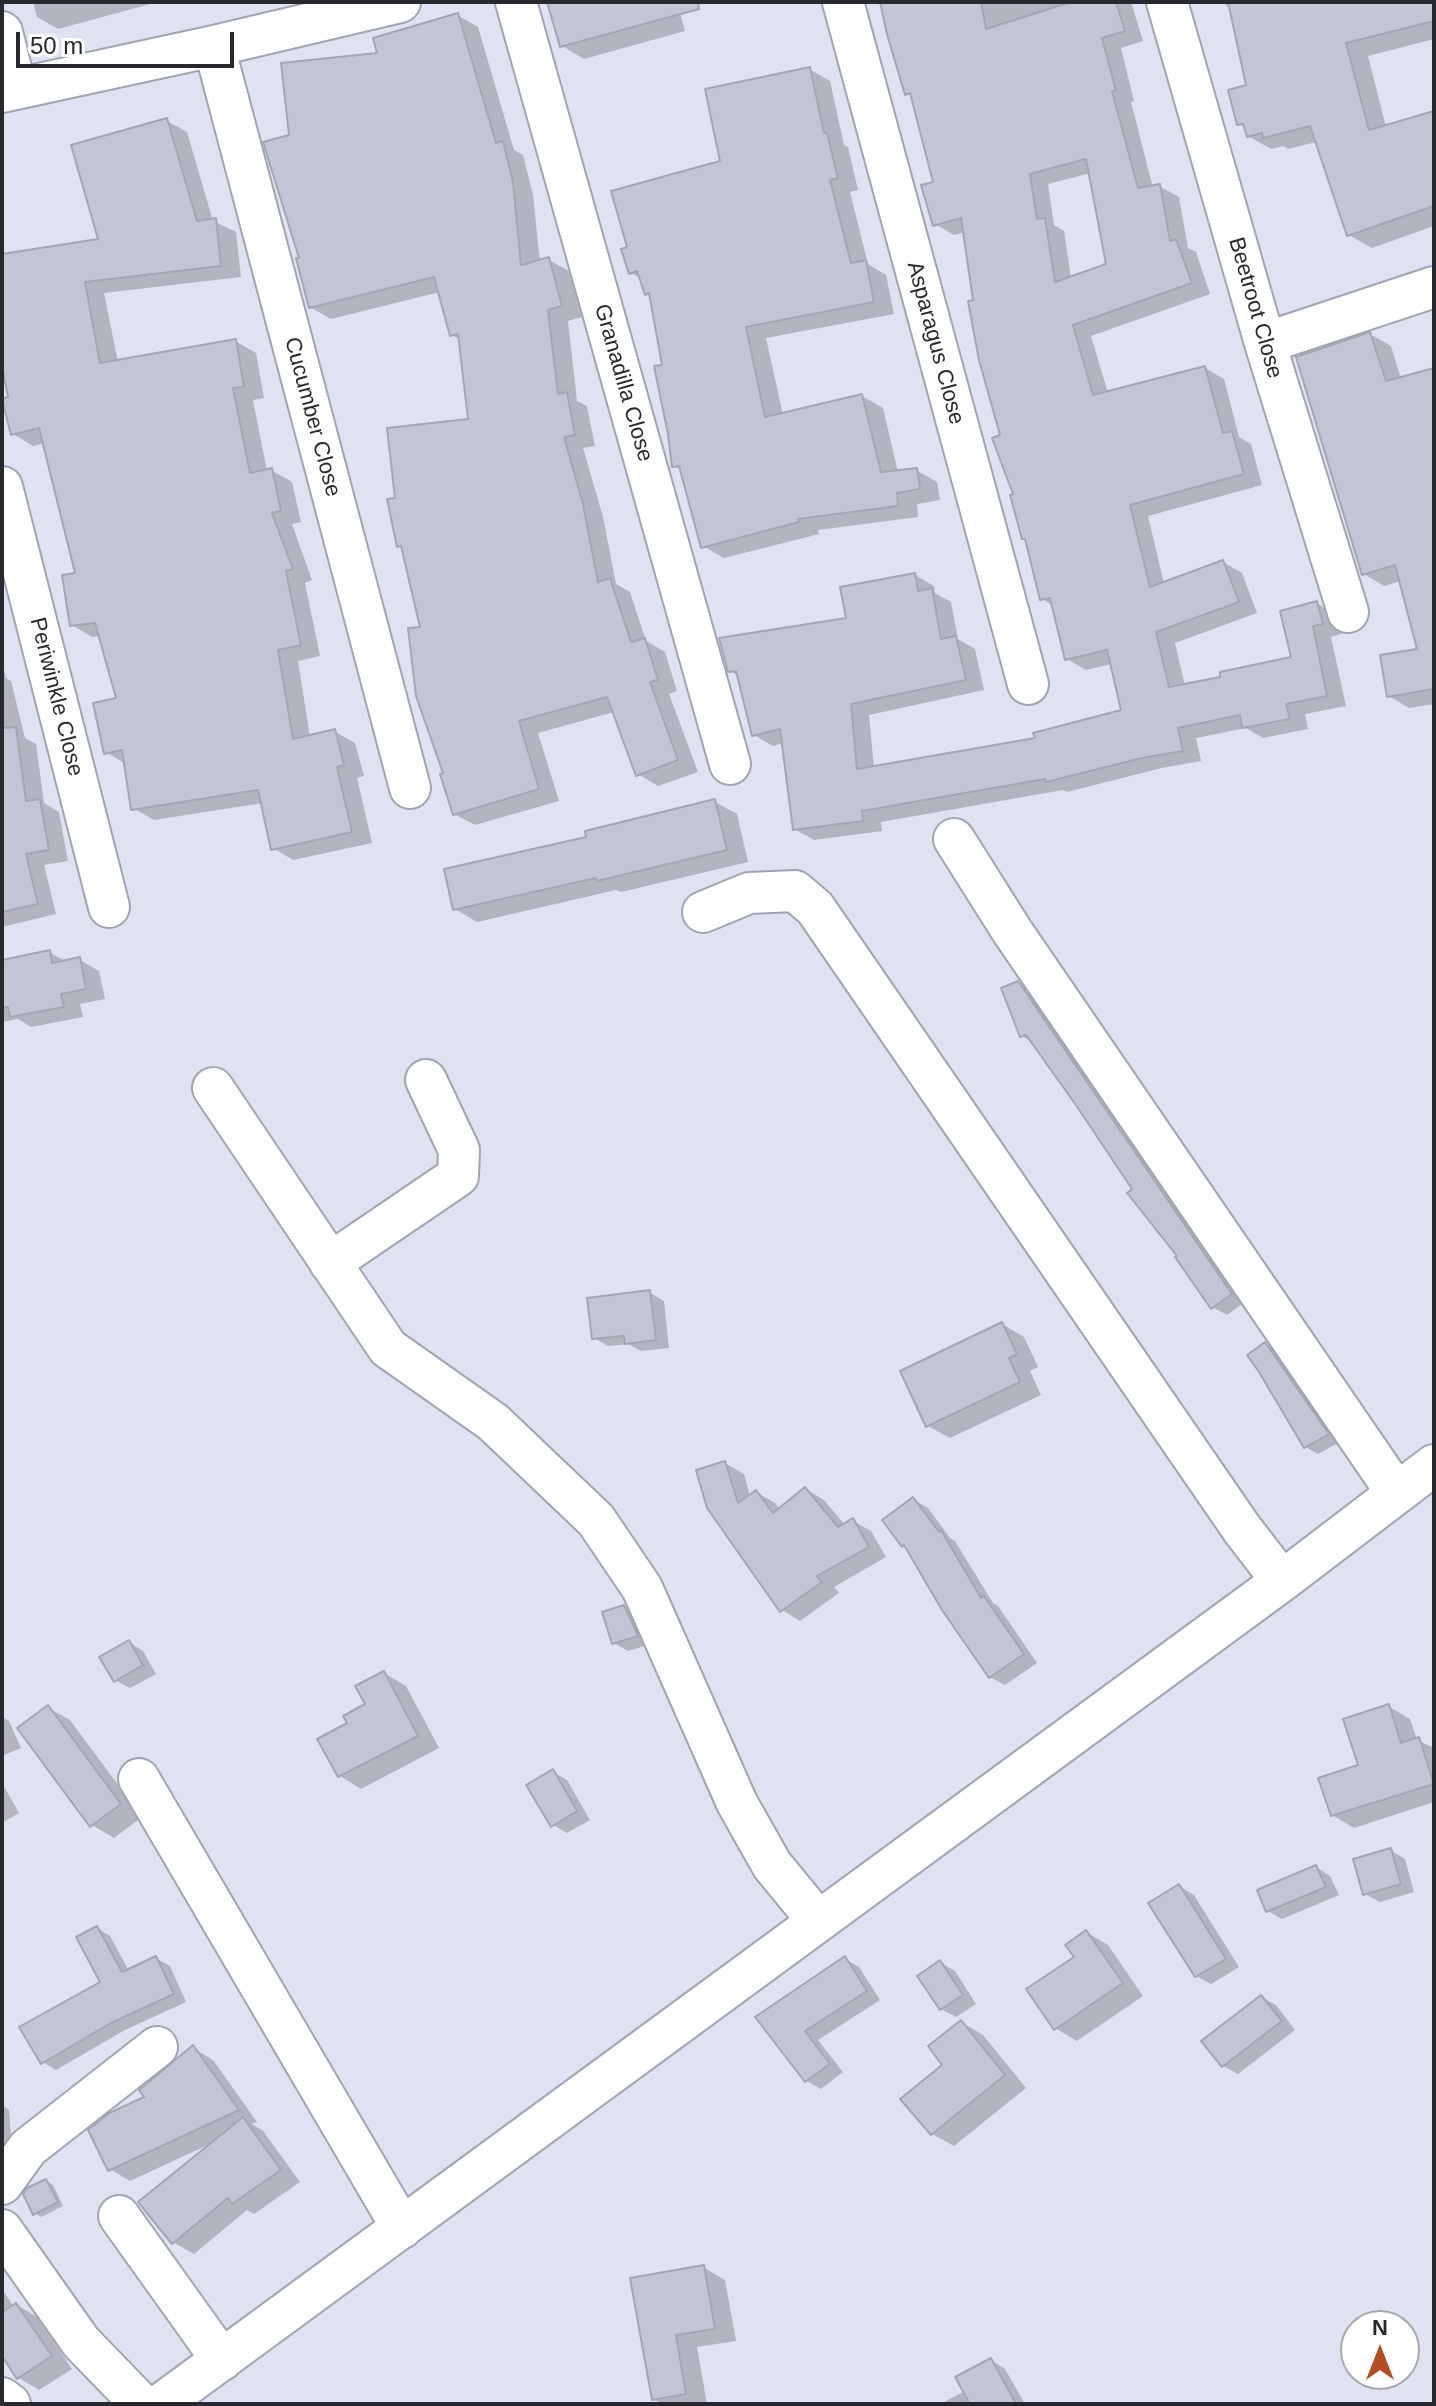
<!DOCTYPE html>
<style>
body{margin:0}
#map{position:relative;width:1436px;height:2406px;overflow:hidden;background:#dfe2f0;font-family:Arial,sans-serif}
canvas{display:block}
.frame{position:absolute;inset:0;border:4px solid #28292e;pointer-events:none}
.north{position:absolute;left:1340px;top:2310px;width:80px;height:80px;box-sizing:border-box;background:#fff;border:2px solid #a9a9ab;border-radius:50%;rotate:0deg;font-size:22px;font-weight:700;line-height:32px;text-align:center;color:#28292e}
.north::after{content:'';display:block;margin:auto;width:28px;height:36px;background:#b44d24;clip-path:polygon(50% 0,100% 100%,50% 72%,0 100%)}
.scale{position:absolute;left:16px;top:32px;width:218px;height:36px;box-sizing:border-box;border:4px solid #28292e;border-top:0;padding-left:10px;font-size:24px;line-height:28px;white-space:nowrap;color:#28292e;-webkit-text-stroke:6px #fff;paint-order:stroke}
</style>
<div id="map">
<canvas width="1436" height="2406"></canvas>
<div class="frame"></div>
<div class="north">N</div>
<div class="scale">50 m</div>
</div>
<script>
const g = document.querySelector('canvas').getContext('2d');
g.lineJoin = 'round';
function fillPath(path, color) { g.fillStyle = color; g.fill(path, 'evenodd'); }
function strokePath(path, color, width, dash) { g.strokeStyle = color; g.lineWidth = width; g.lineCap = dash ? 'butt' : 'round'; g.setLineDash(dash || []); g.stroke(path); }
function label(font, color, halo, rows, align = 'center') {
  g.font = font + ' Arial,sans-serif'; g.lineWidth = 6; g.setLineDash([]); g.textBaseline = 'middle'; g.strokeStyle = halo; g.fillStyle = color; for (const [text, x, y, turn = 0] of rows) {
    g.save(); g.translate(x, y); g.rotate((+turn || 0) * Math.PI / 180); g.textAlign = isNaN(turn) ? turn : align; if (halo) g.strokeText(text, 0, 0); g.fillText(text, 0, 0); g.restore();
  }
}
fillPath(new Path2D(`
 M33,2H158L58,29L37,17Z
 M549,2H677L685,31L584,59L562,46Z
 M882,2H1131L1143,41L1121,48L1134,101L1131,102L1153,188L1159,186L1179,197L1188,248L1196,252L1210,294L1091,336L1108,393L1205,368L1224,379L1239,437L1251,444L1262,485L1148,516L1164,583L1223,562L1242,573L1257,613L1175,643L1185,686L1294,658L1316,603L1336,614L1341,634L1331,637L1346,706L1305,714L1308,729L1263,738L1246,728L1196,738L1201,761L1162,768L1067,792L1063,790L881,822L882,831L814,840L794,829L784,743L773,746L754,735L739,676L730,671L848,619L915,575L934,586L935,593L951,602L958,639L975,649L984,690L869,715L874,768L1037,739L1123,712L1112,664L1086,670L1067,659L1054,606L1042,599L1003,437L975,301L965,232L954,235L935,224L936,183L912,96L907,93ZM1091,173L1108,265L1071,278L1064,231L1054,225L1048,184Z
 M1222,2H1434V39L1368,56L1386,127L1434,113V226L1372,248L1349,235L1317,142L1288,149L1283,146L1271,149L1248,136L1247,129L1239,124L1249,87L1232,10Z
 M457,15L478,27L514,150L523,155L533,195L540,262L549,260L569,271L582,317L568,321L577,401L587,406L595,446L583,448L603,517L616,584L630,592L646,641L665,652L677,691L669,694L698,772L658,786L638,774L614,712L538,733L559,801L475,825L454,814L422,629L402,547L399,545L397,499L471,421L461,340L452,335L440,292L331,319L310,307L301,259L291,137L380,54Z
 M809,69L830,81L844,145L848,147L858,190L850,192L868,264L886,275L894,314L766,338L783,415L862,396L883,408L898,472L916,470L937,482L940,500L917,504L918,517L818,530L819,534L724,558L703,546L683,471L674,466L665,366L652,296L647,293L642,279L631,273L723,162Z
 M167,121L187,132L213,221L236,232L241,277L104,293L118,362L235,341L256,353L264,398L253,400L267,471L271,470L292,482L301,522L292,524L312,580L305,583L320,656L298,661L310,737L334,731L355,743L364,776L357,778L372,843L293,860L273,848L263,803L154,820L133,808L126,764L106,752L119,699L100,636L92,637L72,625L78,575L45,443L33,446L13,434L10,399L2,355V256L101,241Z
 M1370,334L1391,346L1401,379L1434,370V704L1409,708L1389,696L1420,650L1401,581L1384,586L1364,574Z
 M2,664L6,678L11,681L25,738L36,744L44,803L59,812L68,861L44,865L56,914L2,927Z
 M715,802L737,814L748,862L621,892L616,890L477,922L455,909Z
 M49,952L67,962L80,960L99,971L105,999L80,1004L83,1017L31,1027L18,1019L2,1022V962Z
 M1018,983L1033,992L1245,1302L1227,1315L1212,1307L1034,1043L1022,1036Z
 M649,1292L664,1301L669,1348L641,1351L628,1344L608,1346L594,1338Z
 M1002,1324L1024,1337L1038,1367L1030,1371L1041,1395L950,1438L928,1426Z
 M1265,1344L1278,1351L1340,1442L1318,1454L1305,1447Z
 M725,1463L744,1474L750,1496L756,1492L775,1503L780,1510L806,1489L824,1500L845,1525L853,1521L871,1531L886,1557L834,1587L839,1593L800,1621L782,1610L709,1508Z
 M913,1499L928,1508L950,1538L955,1541L993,1603L998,1606L1037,1663L1005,1685L990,1677L907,1548L903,1545Z
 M624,1607L639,1615L651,1644L628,1651L614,1643Z
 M129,1642L143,1651L156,1674L130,1688L115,1680Z
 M384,1673L406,1686L439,1748L361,1789L340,1776L350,1724L368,1705Z
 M1388,1706L1410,1719L1417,1740L1434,1748V1802L1354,1828L1332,1815Z
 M48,1708L70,1720L142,1817L114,1838L92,1825Z
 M2,1717L9,1721L21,1748L2,1756Z
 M553,1772L567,1780L590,1820L567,1833L553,1825Z
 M2,1783L19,1813L2,1823Z
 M1390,1850L1405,1859L1414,1892L1380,1902L1365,1894Z
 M1316,1867L1330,1876L1339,1895L1282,1919L1268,1911Z
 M1179,1886L1194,1895L1239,1967L1211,1984L1196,1976Z
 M97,1928L110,1936L129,1971L156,1958L170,1966L186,2002L125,2030L56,2070L43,2062L102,1983Z
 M1086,1932L1108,1945L1143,1996L1077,2041L1055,2028Z
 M845,1959L859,1967L880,2000L818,2040L843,2072L821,2089L807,2081L758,2018Z
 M941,1963L955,1971L976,2004L956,2017L941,2009Z
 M1261,1997L1276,2005L1295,2030L1238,2074L1223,2066Z
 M961,2022L983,2035L1026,2088L954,2146L932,2134Z
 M193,2048L213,2060L257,2122L252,2124L263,2131L300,2182L254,2214L247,2210L194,2254L173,2242L212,2143L130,2181L110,2169L147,2098Z
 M2,2105L9,2110L12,2149L2,2150Z
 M46,2181L53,2185L63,2206L41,2217L35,2213Z
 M703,2267L725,2280L736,2341L697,2347L707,2404H663L653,2399L632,2280Z
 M2,2289L14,2307L17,2305L37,2317L72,2369L39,2390L19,2378L2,2352Z
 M991,2360L1005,2369L1025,2404H945L944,2402L965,2391Z`), '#0003');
const building = new Path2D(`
 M547,2H698L699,9L560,47Z
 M880,2H981L986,29L1071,2H1116L1125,31L1102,38L1116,91H1112L1138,188L1160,184L1170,241L1176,239L1192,283L1073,325L1093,395L1205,366L1223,433L1232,431L1244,474L1130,505L1150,587L1223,560L1239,602L1156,632L1169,687L1220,677V672L1291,657L1280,611L1317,601L1323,624L1313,626L1327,696L1286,704L1290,719L1242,728L1240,715L1178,728L1183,751L1142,758L1046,782L1045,779L862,811L863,821L793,830L780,729L752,736L736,671L728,672L719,638L846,618L840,587L915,573L918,591L932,588L941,639L956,636L966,680L851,704L857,769L1035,738L1033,733L1121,710L1107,650L1065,660L1050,598L1040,600L1025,539H1022L1010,495L1013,494L992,438L1000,435L979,360L968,301L973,300L961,218L933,226L921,185L933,182L910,93L905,95L887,34ZM1086,159L1106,264L1055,282L1045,218L1037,219L1030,174Z
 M1228,2H1434V21L1346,43L1369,130L1434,111V206L1347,236L1310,126L1263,138L1262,133L1247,137L1243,124L1237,125L1228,90L1246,85Z
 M458,13L496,143L503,141L513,182L521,265L549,257L562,306L548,310L558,394L567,392L575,435L564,437L583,504L598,582L610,578L631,642L645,638L658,680L650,682L678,760L636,776L607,697L519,721L539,789L453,815L440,774L443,773L416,696L408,628L420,627L401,546L397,547L387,499L395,498L387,428L468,419L458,334L450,336L434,277L309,308L296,258H299L263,142L289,135L281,63L377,53L373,38Z
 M810,67L824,133H827L838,178L830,180L851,263L866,260L874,302L746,327L765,417L862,394L881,472L917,468L920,489L897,493L898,506L798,519L799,522L701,548L679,466L672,467L668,434L654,366L662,365L649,293L645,295L637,271L629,274L621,249L627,247L611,191L720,161L705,89Z
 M167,118L197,221L216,218L221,266L85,282L100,363L236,339L244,387L233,388L250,473L272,468L281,511L272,513L293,569L286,571L301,645L278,650L293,739L335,729L344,765L337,767L352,832L271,850L258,790L131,810L122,750L104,754L93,703L116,698L95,623L70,626L62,575L75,573L39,428L11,435L2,399L8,397L2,366V254L98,239L71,145Z
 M1370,332L1386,381L1434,368V689L1387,697L1380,655L1417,649L1395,565L1362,575L1296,357Z
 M16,727L26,801L40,799L49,850L26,854L38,904L2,912V728Z
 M715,799L727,850L597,881L596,878L453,910L444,869L586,837L585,831Z
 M50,950L52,963L80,957L86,989L61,994L64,1007L10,1017L8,1007L2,1008V960Z
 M1018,981L1232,1294L1211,1309L1175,1257L1177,1256L1127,1193L1132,1189L1078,1108L1026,1035L1020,1037L1001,988Z
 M650,1290L656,1340L625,1344L624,1336L592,1339L587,1298Z
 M1002,1322L1017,1354L1009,1358L1020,1382L926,1427L900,1371Z
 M1265,1342L1329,1434L1304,1448L1259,1372L1247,1355Z
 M725,1461L738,1503L756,1490L773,1513L805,1487L838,1527L853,1518L869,1547L817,1576L822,1582L780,1612L707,1508L696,1470Z
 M913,1497L939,1532L941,1530L981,1598L984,1596L1024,1654L989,1678L942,1610L904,1545L902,1547L882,1520Z
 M624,1605L638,1636L612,1644L602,1612Z
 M129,1640L143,1665L114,1682L99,1657Z
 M384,1671L418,1736L338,1777L317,1739L347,1723L343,1716L365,1704L355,1686Z
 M1389,1704L1401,1743L1419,1737L1434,1784L1331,1816L1318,1778L1358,1765L1343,1719Z
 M48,1705L121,1804L90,1827L17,1728Z
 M553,1769L577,1811L551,1827L526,1785Z
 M1391,1848L1401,1884L1363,1895L1353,1859Z
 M1316,1865L1326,1887L1266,1912L1257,1890Z
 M1179,1884L1226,1959L1195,1977L1148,1903Z
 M97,1926L122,1972L156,1956L174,1994L111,2023L41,2064L19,2027L100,1982L76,1937Z
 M1086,1930L1123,1983L1054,2030L1026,1989L1074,1957L1065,1945Z
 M845,1956L867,1991L805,2031L830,2064L805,2082L755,2017Z
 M940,1960L963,1995L940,2010L917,1976Z
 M1261,1995L1282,2021L1222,2067L1201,2041Z
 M961,2020L1005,2075L931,2135L900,2099L942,2065L928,2046Z
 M193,2045L239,2110L108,2171L88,2130L109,2113L144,2097L139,2090Z
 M243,2117L281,2170L232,2204L228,2198L172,2244L138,2202Z
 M46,2179L58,2202L33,2215L23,2194L27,2188Z
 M704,2265L715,2329L676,2335L686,2394L652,2400L630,2278Z
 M16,2303L52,2356L17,2379L2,2356V2312Z
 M991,2358L1016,2404H970L955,2377Z`);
fillPath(building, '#c2c5d3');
strokePath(building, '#a3a7b4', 2);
const minor = new Path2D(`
 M516,2L730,764
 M843,2L1028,684
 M1167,2L1265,343L1348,612
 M2,32L16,89
 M214,46L410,788
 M2,92L214,46L400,2
 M1265,343L1434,287
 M2,487L109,907
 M954,839L1012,931L1396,1492
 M703,912L749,893L795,891L815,908L1242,1529L1282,1581
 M213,1088L388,1348L493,1422L596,1520L642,1588L737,1803L772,1865L818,1921
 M330,1263L458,1176L459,1150L426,1080
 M139,1779L402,2228
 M2,2184L28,2148L157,2047
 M119,2216L222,2360
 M2,2230L81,2342L141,2404
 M2,2398L10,2404
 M161,2404L1282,1581L1434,1465`);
strokePath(minor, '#a1a4b2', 44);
strokePath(minor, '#fff', 40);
label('22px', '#28292e', '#fff', [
 ["Beetroot Close",1255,308,74],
 ["Asparagus Close",935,343,75],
 ["Granadilla Close",623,383,74],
 ["Cucumber Close",312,417,75],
 ["Periwinkle Close",56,697,76]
]);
</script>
